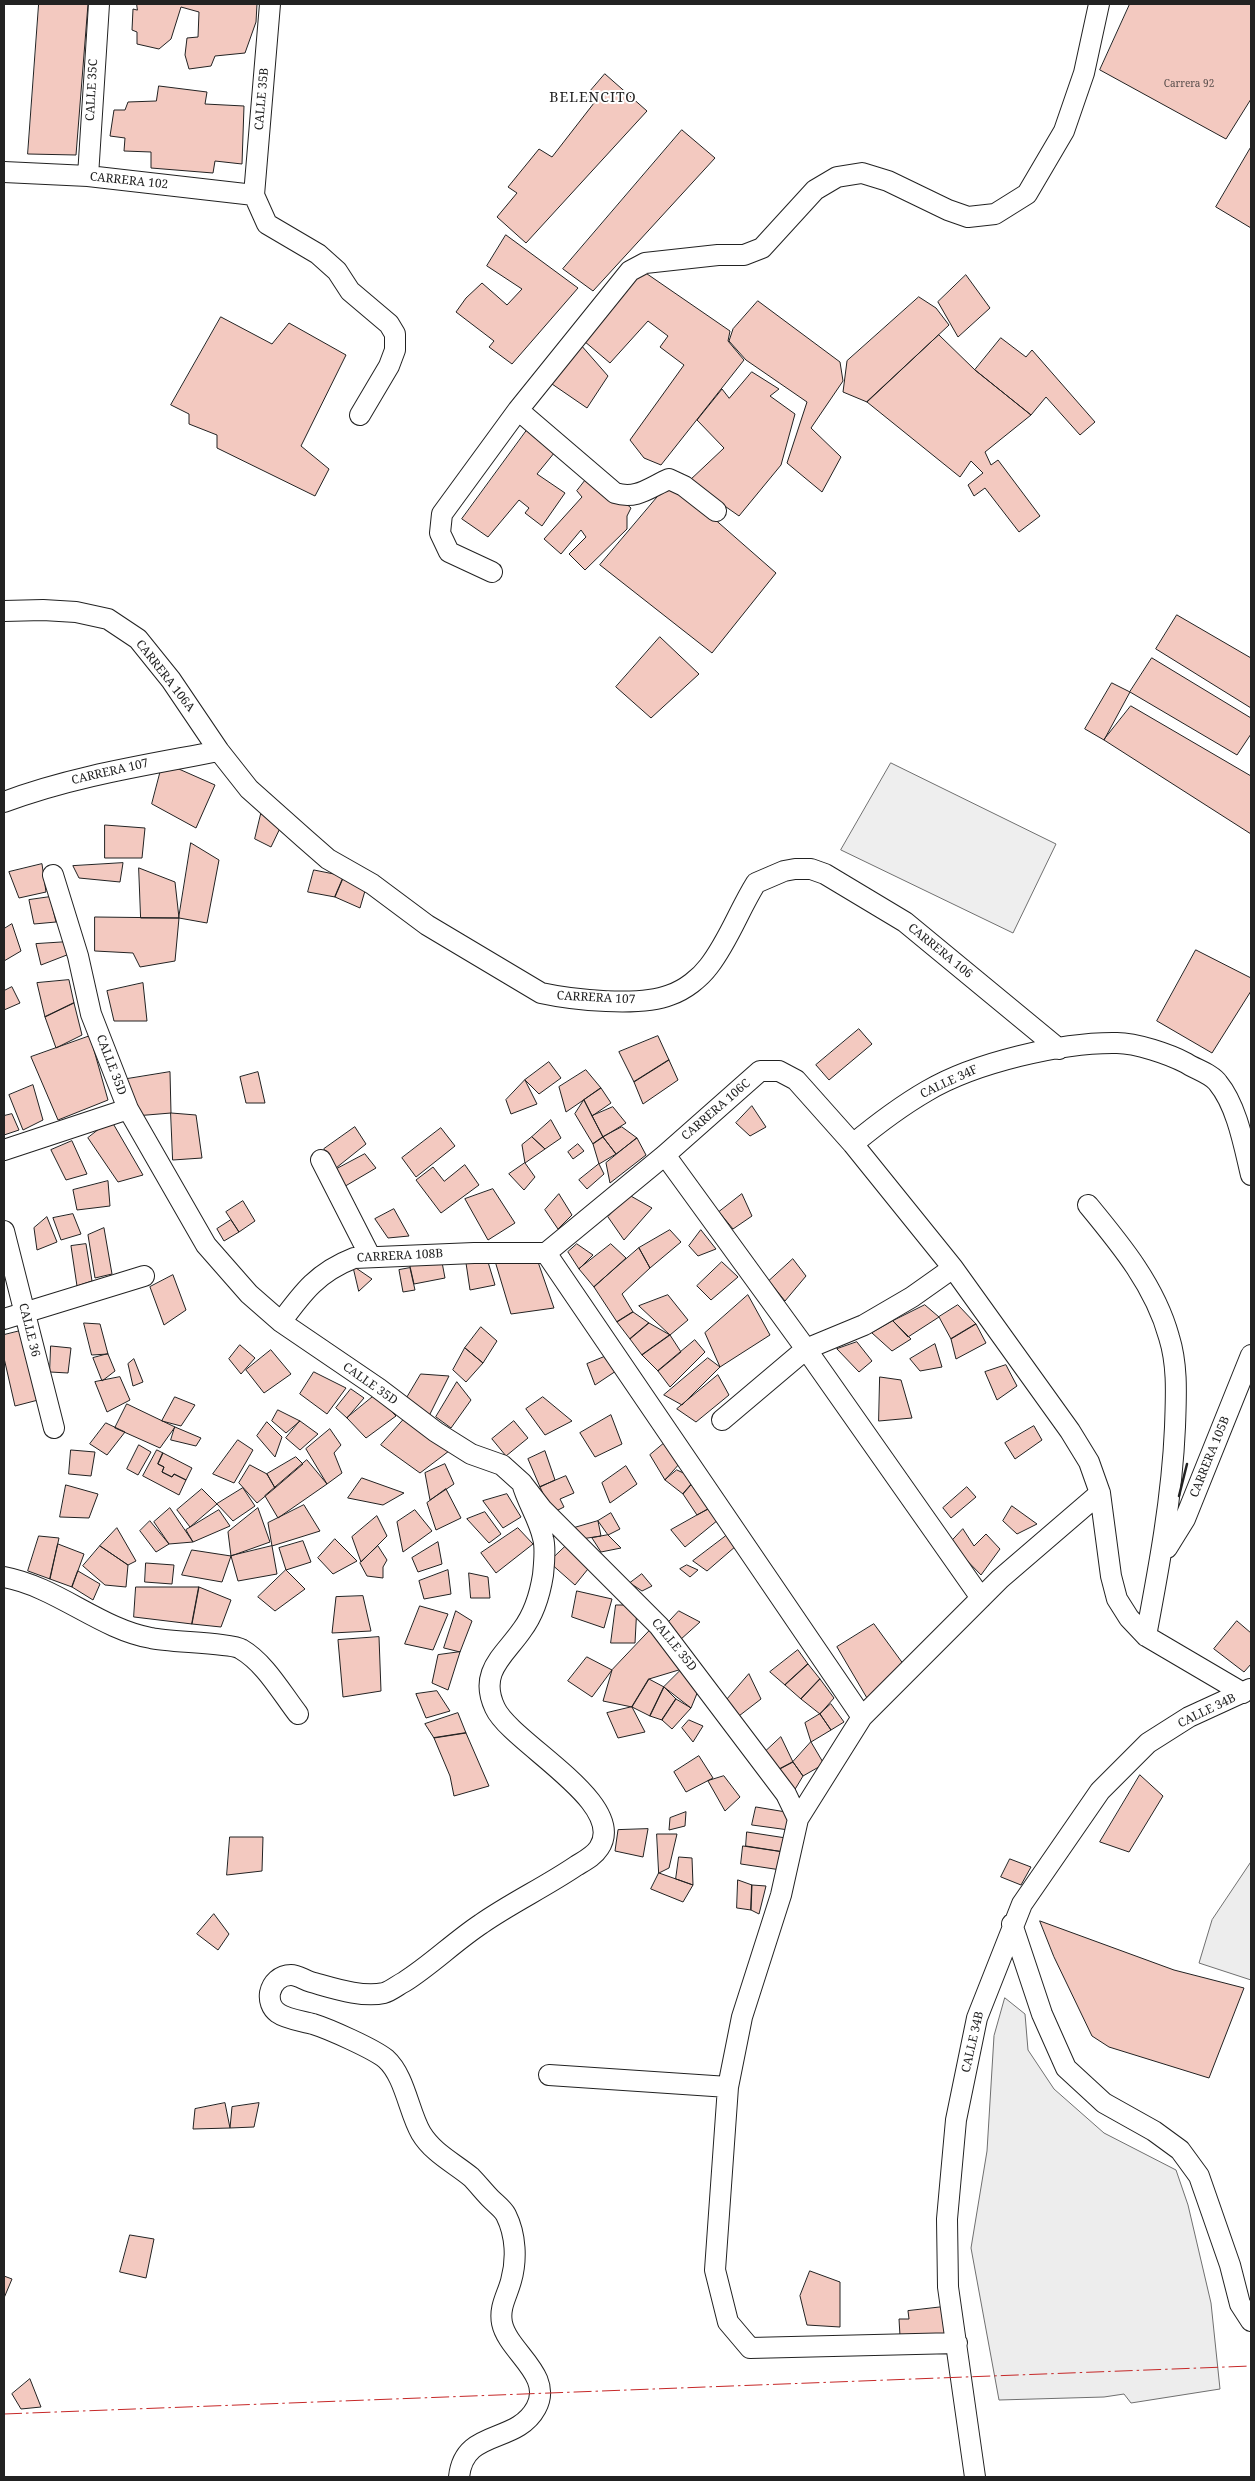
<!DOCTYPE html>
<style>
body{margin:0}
#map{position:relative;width:1255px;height:2481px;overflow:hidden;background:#fff;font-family:"Noto Serif",serif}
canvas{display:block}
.frame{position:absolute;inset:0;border:5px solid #222;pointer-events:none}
</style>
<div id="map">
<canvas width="1255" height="2481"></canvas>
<div class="frame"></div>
</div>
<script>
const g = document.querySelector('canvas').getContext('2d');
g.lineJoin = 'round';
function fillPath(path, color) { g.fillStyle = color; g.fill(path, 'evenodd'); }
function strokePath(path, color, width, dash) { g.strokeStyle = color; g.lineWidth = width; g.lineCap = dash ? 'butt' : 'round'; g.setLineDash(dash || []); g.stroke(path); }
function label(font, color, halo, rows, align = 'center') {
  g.font = font + ' "Noto Serif",serif'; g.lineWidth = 4; g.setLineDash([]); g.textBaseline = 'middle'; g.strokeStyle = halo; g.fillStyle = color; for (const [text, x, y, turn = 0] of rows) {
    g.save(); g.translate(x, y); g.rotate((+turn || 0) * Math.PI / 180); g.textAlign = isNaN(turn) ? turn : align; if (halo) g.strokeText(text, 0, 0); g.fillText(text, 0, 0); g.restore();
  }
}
const green = new Path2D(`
 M891,763L1056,844L1013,933L841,850Z`);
fillPath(green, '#eee');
strokePath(green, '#6f6f6f', 1);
const parking = new Path2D(`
 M1251,1862V1980L1199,1963L1212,1920Z
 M1005,1998L1025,2014L1028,2050L1054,2089L1104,2133L1176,2170L1188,2205L1211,2303L1220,2389L1131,2403L1124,2394L1104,2397L999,2400L971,2248L987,2151L994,2036Z`);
fillPath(parking, '#ededed');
strokePath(parking, '#6f6f6f', 1);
const building = new Path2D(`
 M39,4H88L76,155L28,154Z
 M137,4H257L256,22L245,53L215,56L211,66L189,69L185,55L187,38L198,37L199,12L181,7L171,39L159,49L137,44V32L132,30L133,9L137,10Z
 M1130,4H1251V99L1226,139L1100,70Z
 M605,74L647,111L526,243L497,217L517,193L508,187L539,149L552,157L594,103L587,95Z
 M159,86L207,92L205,104L244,106L242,164L215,161L213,173L151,168V152L124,151L125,138L110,136L114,110H125L128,102L156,101Z
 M682,130L715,158L593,291L563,269Z
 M1251,147V228L1216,207Z
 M506,235L578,288L512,364L489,347L494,341L456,312L466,298L482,283L507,305L522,289L487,266Z
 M637,267L730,331L728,341L744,360L661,465L644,458L630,440L684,365L660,347L668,336L648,321L610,363L584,341Z
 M966,275L990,308L958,337L938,302Z
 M919,297L936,308L949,325L867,402L843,392L847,361Z
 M758,301L840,362L843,381L811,428L841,457L822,492L787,463L807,402L746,360L729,341L733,329Z
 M221,317L272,344L289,323L346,355L301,446L329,469L315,496L217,448V435L189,424V414L171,405Z
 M939,335L975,370L1031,415L985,452L991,465L998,460L1040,516L1019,532L985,488L974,496L968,485L983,473L971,461L960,477L867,402Z
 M1001,338L1026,357L1032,350L1095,422L1080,435L1046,397L1031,415L975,370Z
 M580,344L608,376L587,408L552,384Z
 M752,372L779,389L770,396L795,414L781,465L739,516L689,481L724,448L697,420L722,389L729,398Z
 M530,426L559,447L537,474L565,493L542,526L525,513L529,508L519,500L488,537L462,519Z
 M591,473L631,508L627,516V529L585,570L569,554L586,537L581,530L561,554L544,539L582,497L577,491Z
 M671,481L776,573L712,653L600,565Z
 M1177,615L1251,658V708L1156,649Z
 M660,637L699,674L651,718L616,687Z
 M1152,658L1251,718V734L1237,755L1130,692Z
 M1112,683L1130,692L1104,740L1085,729Z
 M1131,706L1251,776V834L1104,740Z
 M163,762L215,785L196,828L152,804Z
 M261,814L283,822L271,847L255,839Z
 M105,825L145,828L142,858H105Z
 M191,843L219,860L207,923L179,918Z
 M123,863L120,882L79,878L73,866Z
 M42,864L46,892L19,898L9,872Z
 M139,868L175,882L179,918H141Z
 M314,870L344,876L335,897L308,892Z
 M344,876L367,884L360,908L335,897Z
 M50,897L56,922L34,924L29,900Z
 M95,917L179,918L175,961L140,967L133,953L95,951Z
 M12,924L21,951L4,961V929Z
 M67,942L72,953L41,965L36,944Z
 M1196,950L1251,978V991L1212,1053L1157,1021Z
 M69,980L74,1003L45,1017L37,983Z
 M143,983L147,1021H114L107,991Z
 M12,987L20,1003L4,1010V991Z
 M74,1003L82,1035L56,1048L45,1017Z
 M859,1029L872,1044L829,1080L816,1065Z
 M90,1036L108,1100L58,1120L31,1057Z
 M658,1036L669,1060L634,1082L619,1052Z
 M669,1060L678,1080L643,1104L634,1082Z
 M549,1062L561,1078L539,1094L525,1080Z
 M586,1070L601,1088L566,1112L559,1087Z
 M170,1072L171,1113L135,1116L127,1079Z
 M258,1072L265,1103H246L240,1077Z
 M525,1080L537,1104L511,1114L506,1100Z
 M33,1085L43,1120L23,1130L9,1095Z
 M601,1088L611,1103L592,1116L584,1100Z
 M584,1100L603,1137L593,1144L575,1114Z
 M752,1106L766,1127L750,1136L736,1123Z
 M613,1107L626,1123L603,1137L592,1116Z
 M171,1113L196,1115L202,1158L173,1160Z
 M12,1114L19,1130L4,1135V1116Z
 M111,1120L143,1175L118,1182L88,1138Z
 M551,1120L561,1138L545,1149L532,1137Z
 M355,1127L366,1144L331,1172L324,1149Z
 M622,1127L637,1138L616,1154L603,1137Z
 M441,1128L455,1146L416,1177L402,1158Z
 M532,1137L545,1149L525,1163L522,1145Z
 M603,1137L616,1154L599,1164L593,1144Z
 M637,1138L646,1155L610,1183L606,1163Z
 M72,1141L87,1174L66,1180L51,1150Z
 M578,1144L584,1151L573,1159L568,1152Z
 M365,1154L376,1168L342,1188L331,1172Z
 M525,1163L535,1177L524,1190L509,1174Z
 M599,1164L604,1174L587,1189L579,1180Z
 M465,1165L479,1185L441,1213L416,1180L433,1167L444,1181Z
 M108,1181L110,1206L77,1210L73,1190Z
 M493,1189L515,1223L488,1240L465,1199Z
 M559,1194L572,1215L558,1229L545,1210Z
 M742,1194L752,1216L733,1229L719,1212Z
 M629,1195L652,1208L624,1240L608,1217Z
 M243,1201L255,1221L239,1232L226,1212Z
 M394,1209L409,1236L388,1238L375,1219Z
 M73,1214L81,1234L61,1240L53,1218Z
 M47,1217L57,1242L37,1250L34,1228Z
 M231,1220L239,1232L224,1241L217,1229Z
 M104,1228L112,1274L95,1278L88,1235Z
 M670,1230L681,1242L650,1268L639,1248Z
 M701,1230L716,1249L698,1256L689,1246Z
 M86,1244L92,1281L77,1286L71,1246Z
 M577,1244L593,1255L579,1269L568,1252Z
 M611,1244L626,1258L594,1287L579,1269Z
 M639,1248L650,1268L622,1294L633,1312L617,1322L594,1287Z
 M441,1257L445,1278L414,1284L409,1262Z
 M537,1259L554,1308L511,1314L495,1261Z
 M793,1259L806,1276L785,1301L769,1281Z
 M488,1262L495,1285L470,1290L466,1263Z
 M722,1262L738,1277L711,1300L697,1286Z
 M353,1266L372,1279L359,1291Z
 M410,1268L415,1290L403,1292L399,1270Z
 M173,1275L186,1310L164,1325L150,1287Z
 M668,1295L688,1320L670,1335L639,1306Z
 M748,1295L770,1335L720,1367L705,1333Z
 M925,1305L939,1317L908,1337L893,1321Z
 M958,1305L976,1324L951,1339L939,1317Z
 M633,1312L649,1323L630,1339L617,1322Z
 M893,1321L911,1339L892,1351L872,1333Z
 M84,1323L100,1324L108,1354L92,1355Z
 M649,1323L670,1335L642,1355L630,1339Z
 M976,1324L986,1343L956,1359L951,1339Z
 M481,1327L497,1341L483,1363L465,1348Z
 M20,1331L42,1399L15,1406L4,1358V1335Z
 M670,1335L681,1352L658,1371L642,1355Z
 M695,1340L705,1352L670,1387L658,1371Z
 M857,1342L872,1361L859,1372L837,1349Z
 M935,1344L942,1367L920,1371L910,1359Z
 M240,1345L255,1358L241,1374L229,1359Z
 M51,1346L71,1348L68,1373L50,1372Z
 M465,1348L483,1363L466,1382L453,1370Z
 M271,1350L291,1374L264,1393L246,1370Z
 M108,1354L115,1371L102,1381L93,1358Z
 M604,1357L616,1371L595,1385L587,1364Z
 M708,1358L720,1367L682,1405L664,1395Z
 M134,1359L143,1382L133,1386L128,1364Z
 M1006,1365L1017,1386L997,1400L985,1372Z
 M314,1372L346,1388L327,1414L300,1394Z
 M421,1374L449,1376L429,1416L405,1401Z
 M718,1375L729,1395L696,1422L677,1409Z
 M120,1377L130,1400L107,1412L95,1382Z
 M880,1377L901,1380L912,1418L879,1421Z
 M457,1382L471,1400L451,1428L436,1417Z
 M351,1389L364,1398L347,1418L336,1408Z
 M375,1395L396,1416L366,1438L347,1418Z
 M175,1397L195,1405L181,1426L162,1421Z
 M543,1397L572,1421L545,1435L526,1409Z
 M127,1404L175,1427L160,1448L115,1428Z
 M278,1410L300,1421L286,1433L272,1421Z
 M611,1415L622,1444L595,1457L580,1433Z
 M405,1418L449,1451L420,1473L381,1445Z
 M300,1421L318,1434L300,1450L286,1438Z
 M514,1421L528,1438L506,1456L492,1439Z
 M267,1422L282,1437L275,1457L257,1436Z
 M106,1423L125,1432L107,1455L90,1444Z
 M1034,1426L1042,1440L1015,1459L1005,1443Z
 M175,1427L201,1438L196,1446L171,1440Z
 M330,1429L341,1445L334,1453L342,1473L327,1484L306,1449Z
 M238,1440L253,1450L234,1483L213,1474Z
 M668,1440L680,1463L665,1480L650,1455Z
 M139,1445L151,1452L138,1475L127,1469Z
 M71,1450L95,1452L91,1476L69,1474Z
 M157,1450L163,1453L158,1464L164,1467L162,1472L172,1477L174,1474L186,1480L179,1495L143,1476Z
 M545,1451L555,1480L540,1487L528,1459Z
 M163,1453L192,1468L186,1480L174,1474L172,1477L162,1472L164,1467L158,1464Z
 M296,1457L303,1464L275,1488L267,1474Z
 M307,1460L327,1484L278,1518L265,1496Z
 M445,1464L454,1484L430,1500L425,1473Z
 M250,1465L267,1474L275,1488L257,1503L239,1483Z
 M626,1466L637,1484L610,1503L602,1483Z
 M677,1470L696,1479L683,1494L665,1480Z
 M566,1476L574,1493L560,1499L564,1507L552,1513L540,1487Z
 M362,1478L404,1493L383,1505L348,1498Z
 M696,1479L712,1507L697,1515L683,1494Z
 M66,1485L98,1494L89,1518L60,1517Z
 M967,1487L976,1497L951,1518L943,1508Z
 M243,1488L255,1506L233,1521L217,1504Z
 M202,1489L217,1504L190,1527L177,1510Z
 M446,1489L461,1518L436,1530L427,1503Z
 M507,1494L521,1517L503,1528L483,1501Z
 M304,1505L320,1531L272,1546L268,1523Z
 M1012,1506L1037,1524L1017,1534L1003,1521Z
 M712,1507L718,1520L685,1547L671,1530Z
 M170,1508L193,1542L169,1544L154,1522Z
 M258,1508L270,1542L231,1556L228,1532Z
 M219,1510L230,1526L193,1542L186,1530Z
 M415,1510L432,1531L403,1552L397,1522Z
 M485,1512L501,1534L489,1543L467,1519Z
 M611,1513L620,1529L608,1535L598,1521Z
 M377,1516L387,1536L361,1562L352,1537Z
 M150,1521L169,1544L156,1552L140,1531Z
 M598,1521L601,1536L581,1539L574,1528Z
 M117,1528L136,1561L128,1565L100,1546Z
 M518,1528L533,1544L496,1573L481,1553Z
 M963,1529L974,1546L986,1534L1000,1549L981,1575L950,1543Z
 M608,1535L621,1548L601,1552L592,1538Z
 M39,1536L59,1538L50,1579L28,1571Z
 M726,1536L736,1546L707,1571L693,1561Z
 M335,1539L357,1561L333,1574L318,1558Z
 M303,1541L311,1562L286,1570L279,1548Z
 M438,1542L442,1564L418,1572L412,1558Z
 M58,1544L84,1554L72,1587L50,1579Z
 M568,1544L592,1564L575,1585L549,1562Z
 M100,1546L128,1565L126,1587L105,1585L83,1566Z
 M272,1546L277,1574L238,1581L231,1556Z
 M378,1546L387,1560L383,1567V1578L367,1576L360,1563Z
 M192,1550L231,1556L222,1582L182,1575Z
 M146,1563L174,1565L172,1584L145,1582Z
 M687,1565L698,1570L690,1577L680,1569Z
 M286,1570L305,1589L275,1611L258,1597Z
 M448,1570L451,1594L424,1599L419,1581Z
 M78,1571L100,1584L93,1600L72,1587Z
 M469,1573L488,1577L490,1598H471Z
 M642,1574L652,1586L642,1591L630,1583Z
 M136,1587H199L192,1624L134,1617Z
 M199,1587L231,1600L221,1627L192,1624Z
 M577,1591L612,1599L604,1628L572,1617Z
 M363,1596L371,1631L332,1633L336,1597Z
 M616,1605H637L635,1643H611Z
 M420,1606L448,1614L433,1650L405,1644Z
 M456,1611L472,1621L460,1652L444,1648Z
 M679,1611L700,1622L680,1640L665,1626Z
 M1237,1621L1251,1633V1664L1244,1672L1214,1649Z
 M874,1624L904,1665L867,1698L837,1647Z
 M655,1625L682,1669L649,1679L632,1707L603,1701L612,1670Z
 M379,1637L381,1691L343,1697L338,1640Z
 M798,1650L808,1664L785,1685L770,1672Z
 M460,1652L448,1690L432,1683L438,1655Z
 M587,1657L612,1670L592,1697L568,1681Z
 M808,1664L820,1679L801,1699L785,1685Z
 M682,1669L698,1691L691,1708L664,1687Z
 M749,1674L761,1699L735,1719L724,1703Z
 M649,1679L664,1687L650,1716L632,1707Z
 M820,1679L834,1698L820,1714L801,1699Z
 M664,1687L676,1699L662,1720L650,1716Z
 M437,1691L450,1711L426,1718L416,1694Z
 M676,1699L691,1708L672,1729L662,1720Z
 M831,1704L844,1722L831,1730L820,1714Z
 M632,1707L645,1732L618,1738L607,1713Z
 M458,1713L466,1733L434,1738L425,1724Z
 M820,1714L831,1730L811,1742L805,1723Z
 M689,1720L703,1726L693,1742L682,1728Z
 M466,1733L489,1786L454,1796L450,1776L434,1738Z
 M781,1737L793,1762L778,1770L766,1751Z
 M811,1742L824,1764L803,1776L793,1762Z
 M699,1756L713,1778L686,1792L674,1772Z
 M793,1762L803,1776L791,1796L778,1770Z
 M1140,1775L1163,1796L1129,1852L1100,1842Z
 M724,1776L740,1797L725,1811L708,1781Z
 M756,1807L792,1813L789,1830L752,1825Z
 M686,1812L685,1826L669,1830L670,1818Z
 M648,1829L643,1857L615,1851L618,1830Z
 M747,1832L786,1838L784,1852L746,1846Z
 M657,1834H677L669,1868L659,1873Z
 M230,1837H263L262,1871L227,1875Z
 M743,1846L784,1852L781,1870L741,1864Z
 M679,1857L692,1858L693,1885L676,1879Z
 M1010,1859L1031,1867L1021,1885L1001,1877Z
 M659,1873L693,1885L683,1902L651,1889Z
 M738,1880L752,1885L751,1910L737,1908Z
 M752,1885L766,1886L759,1914L751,1910Z
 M214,1914L229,1934L218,1950L197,1934Z
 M1040,1921L1174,1970L1244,1988L1209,2078L1109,2047L1092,2036L1054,1957Z
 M225,2103L230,2128L193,2129L195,2109Z
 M259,2103L254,2127L230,2128L232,2107Z
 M130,2235L154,2239L146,2278L120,2272Z
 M810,2271L840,2282V2327L807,2325L800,2296Z
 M4,2276L12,2279L4,2298Z
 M943,2307L947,2334L900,2336L899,2319H909L908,2311Z
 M30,2379L41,2407L21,2409L12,2394Z`);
fillPath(building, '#f3c9c0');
strokePath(building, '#222', 1);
const street = new Path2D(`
 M270,4L254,195L267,224L318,254L337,271L350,291L389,324L395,334V350L389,366L360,415
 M4,172L88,176L254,195
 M88,176L99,4
 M518,410L615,493C637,500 650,487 669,479L684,486L716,511
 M492,572L449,552L440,533L442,514L518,410L630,271L645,263L718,255H744L762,248L815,190L837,177L862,173L888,181L948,210L968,217L995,214L1027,194L1064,131L1084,73L1099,4
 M4,611L43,610L76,612L108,619L138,639L171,680L219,751L249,789L304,838L328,859L372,884L427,925L541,993C573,1000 640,1007 670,995C685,990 700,978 709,966C729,940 739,910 756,883L784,871L795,869H811L825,874L905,922L1059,1049
 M4,802C73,776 147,765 219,751
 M53,875L78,956L91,1014L128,1109L206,1245L249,1294L281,1322L378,1388L436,1432L471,1454L502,1465L522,1483L542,1509L659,1626L786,1794L798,1819
 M853,1144C876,1125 901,1106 927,1091C974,1063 1062,1042 1117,1043C1136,1043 1169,1054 1186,1063C1195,1069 1212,1074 1218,1083C1237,1106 1244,1146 1251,1175
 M4,1150L128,1109
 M665,1155L806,1349L981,1598
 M321,1160L370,1256
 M1088,1205C1121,1245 1155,1286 1169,1337C1178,1366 1176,1396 1175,1427C1172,1498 1159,1567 1146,1636
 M4,1231L54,1428
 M546,1253L665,1155L760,1071H779L796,1080L853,1144L953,1268L1070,1431L1089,1462L1100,1493L1111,1576L1117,1599L1129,1618L1146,1636L1243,1693
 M546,1253L862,1717
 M4,1319L144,1276
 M281,1322C303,1292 318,1272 354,1258L474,1253H546
 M722,1420L806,1349L864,1325L912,1297L953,1268
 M1167,1548L1185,1519L1251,1355
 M4,1577C57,1587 100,1629 151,1638C167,1642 232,1643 241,1649C265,1663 281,1692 298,1714
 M1012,1924L1042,2014L1066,2068L1104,2103L1154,2131L1180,2150L1199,2176L1230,2265L1240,2304L1251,2321
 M549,2075L728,2087
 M957,2343L750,2348L728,2322L715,2270L728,2087L742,2017L781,1895L798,1819L862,1717L1000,1579L1100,1493
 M459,2477C464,2428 516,2445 536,2408C554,2375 508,2352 502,2323C499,2307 507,2296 511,2281C517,2260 516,2235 506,2215C503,2209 496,2204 491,2199C484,2192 478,2184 471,2177C454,2163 433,2153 421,2133C409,2113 405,2076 386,2059C374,2049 329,2029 313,2024C302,2021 286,2019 278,2013C271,2008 269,2000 270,1993C272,1983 280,1975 291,1975C298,1975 304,1980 311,1982C333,1988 362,1998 384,1993C391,1991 398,1985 404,1982C431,1965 454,1942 481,1924C511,1903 545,1887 576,1866C584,1861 594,1856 599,1848C629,1803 511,1743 495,1708C478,1672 504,1656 522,1630C534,1614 540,1594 543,1575C544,1564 546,1548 543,1538C539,1519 527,1502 522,1483
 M975,2477L948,2287L947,2219L956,2120L977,2018L1022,1904L1100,1791L1148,1743L1189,1717L1250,1689`);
strokePath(street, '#222', 22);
strokePath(street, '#fff', 20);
strokePath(new Path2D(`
 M1179,1496L1187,1464`), '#222', 2.5);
strokePath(new Path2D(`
 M4,2414L1251,2366`), '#c62828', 1, [18, 4, 2.5, 4]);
label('10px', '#564c4a', null, [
 ["Carrera 92",1189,84]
]);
label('12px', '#222', '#fff', [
 ["CALLE 35C",92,90,-87],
 ["CALLE 35B",262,99,-85],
 ["CARRERA 102",129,181,6],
 ["CARRERA 106A",165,676,52],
 ["CARRERA 107",110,772,-13],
 ["CARRERA 106",940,951,39],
 ["CARRERA 107",596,998,3],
 ["CALLE 35D",111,1065,69],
 ["CALLE 34F",949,1082,-25],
 ["CARRERA 106C",716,1110,-41],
 ["CARRERA 108B",400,1256,-3],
 ["CALLE 36",29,1330,76],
 ["CALLE 35D",370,1384,35],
 ["CARRERA 105B",1210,1457,-68],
 ["CALLE 35D",674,1645,51],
 ["CALLE 34B",1207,1711,-26],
 ["CALLE 34B",973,2042,-77]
]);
g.letterSpacing = '1px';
label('14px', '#222', '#fff', [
 ["BELENCITO",593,98]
]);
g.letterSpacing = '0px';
</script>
